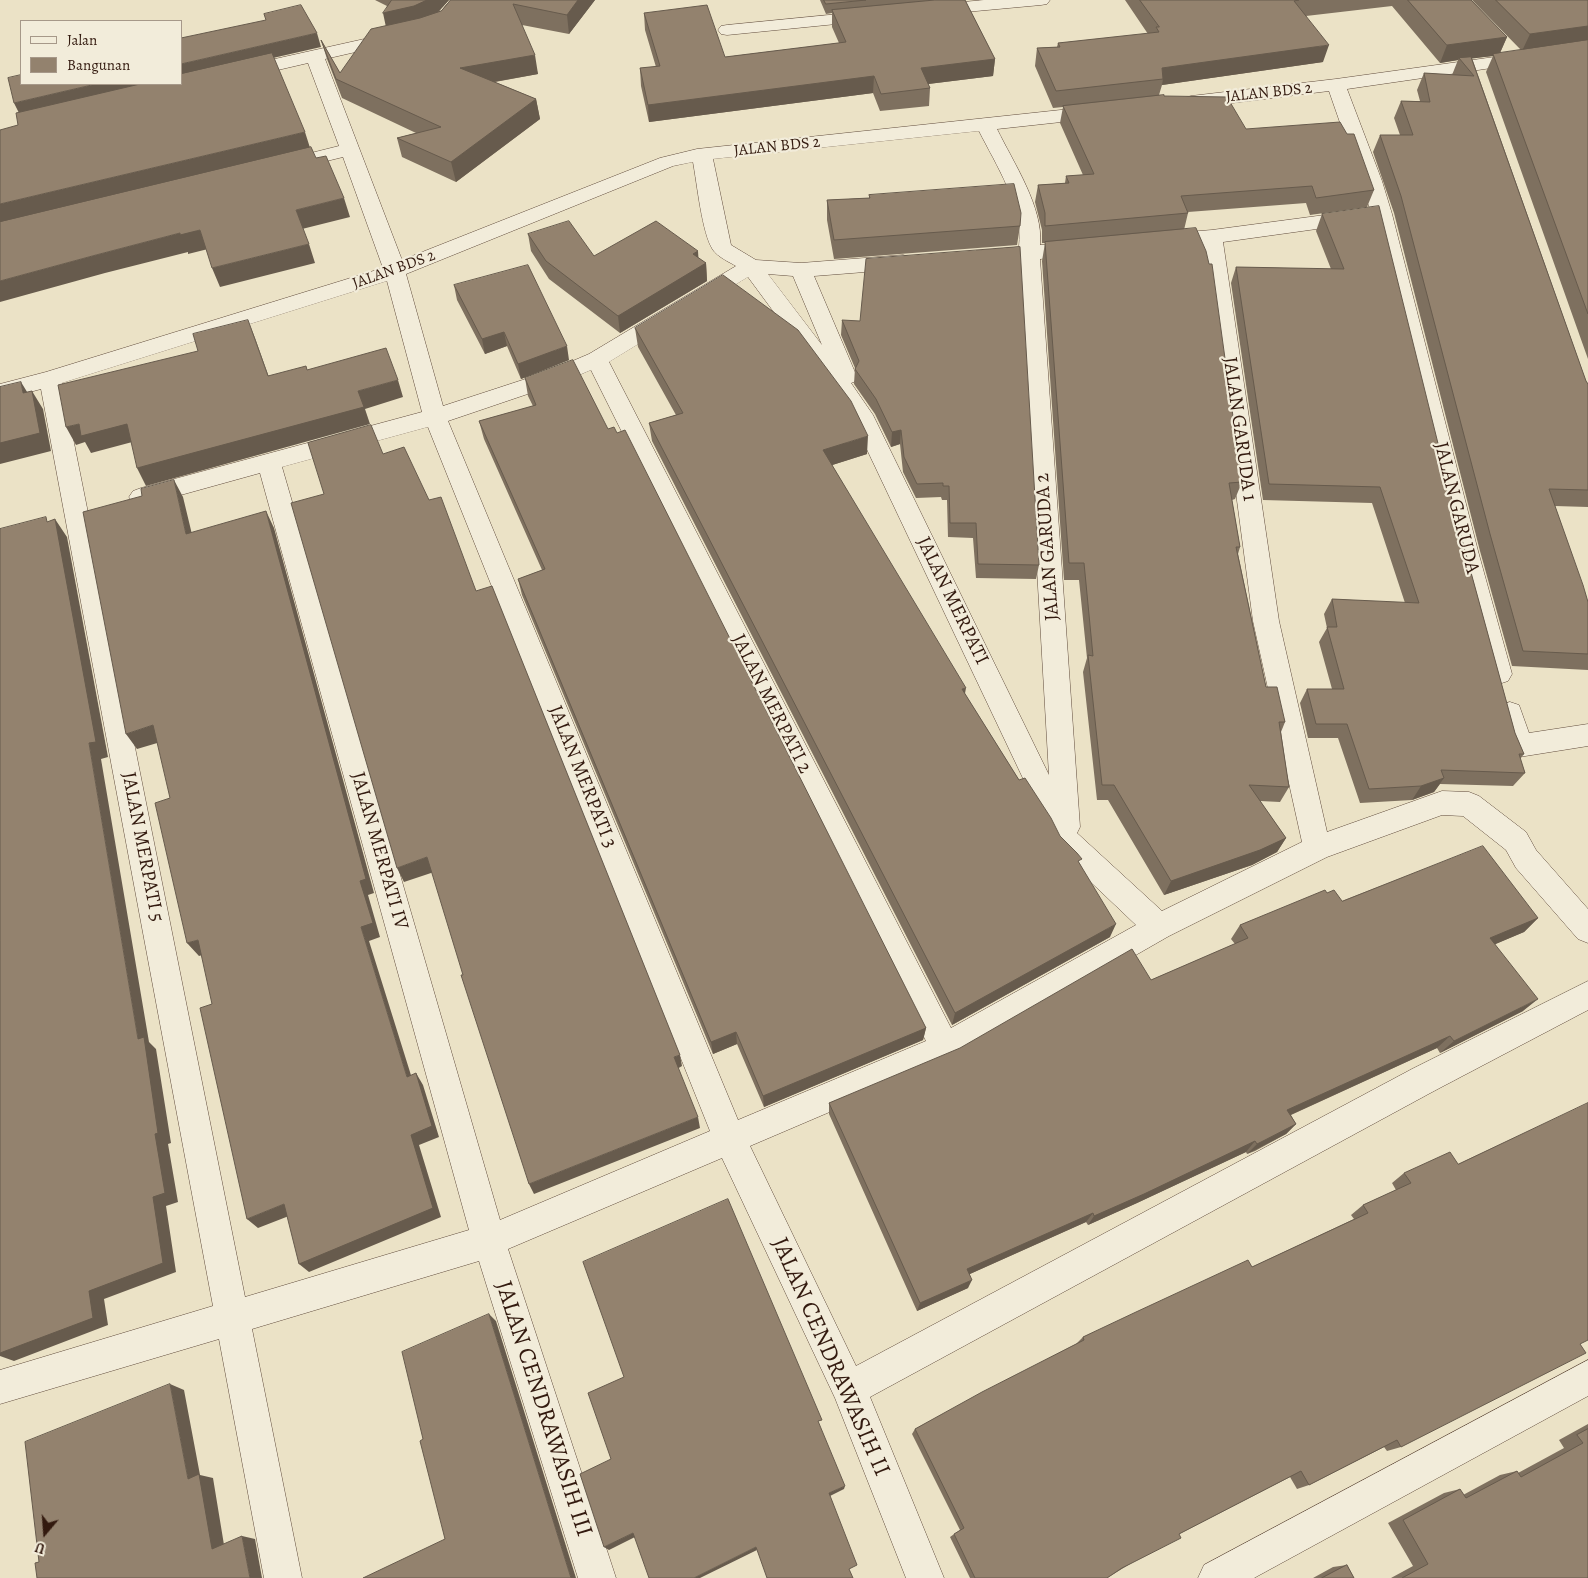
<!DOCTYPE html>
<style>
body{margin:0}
#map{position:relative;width:1588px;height:1578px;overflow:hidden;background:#ebe2c6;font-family:Alegreya,serif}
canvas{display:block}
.legend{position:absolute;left:20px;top:20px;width:162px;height:65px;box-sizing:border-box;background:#f2ecda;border:1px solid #a69889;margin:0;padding:6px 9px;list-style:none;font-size:15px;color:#331a0f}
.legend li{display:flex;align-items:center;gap:10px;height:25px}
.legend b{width:25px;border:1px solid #a69889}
.north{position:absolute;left:20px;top:1508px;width:50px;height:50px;-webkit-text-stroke:4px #f2ecda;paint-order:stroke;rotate:198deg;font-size:14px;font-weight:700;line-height:20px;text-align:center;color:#331a0f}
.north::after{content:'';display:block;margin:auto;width:18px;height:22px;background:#331a0f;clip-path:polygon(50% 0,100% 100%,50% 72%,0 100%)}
</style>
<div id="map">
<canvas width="1588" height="1578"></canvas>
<ul class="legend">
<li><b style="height:6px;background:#f2ecda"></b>Jalan</li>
<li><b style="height:14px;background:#93826e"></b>Bangunan</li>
</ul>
<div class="north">U</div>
</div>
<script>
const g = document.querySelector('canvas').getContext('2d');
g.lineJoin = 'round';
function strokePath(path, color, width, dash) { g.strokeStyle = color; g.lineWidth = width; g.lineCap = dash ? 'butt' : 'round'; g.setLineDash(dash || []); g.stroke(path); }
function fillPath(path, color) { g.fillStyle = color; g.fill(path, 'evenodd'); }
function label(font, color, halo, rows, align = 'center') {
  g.font = font + ' Alegreya,serif'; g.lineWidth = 4.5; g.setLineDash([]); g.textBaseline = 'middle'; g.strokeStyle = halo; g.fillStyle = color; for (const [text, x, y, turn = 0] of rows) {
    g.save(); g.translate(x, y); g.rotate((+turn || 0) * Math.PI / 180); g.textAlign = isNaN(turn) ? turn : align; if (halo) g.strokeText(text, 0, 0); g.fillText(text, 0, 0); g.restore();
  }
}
const minor = new Path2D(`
 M451,0H469L445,29L430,35L325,59L402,260L660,158L697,149L1098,106L1105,108L1108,112L1105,116L1098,118L997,129C1013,162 1044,208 1040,245L1080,242L1087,244L1090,249L1087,254L1040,259L1080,827L1077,833L1162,911L1302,842L1253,621L1203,244L1163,248L1156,246L1153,241L1156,236L1163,234L1212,230L1370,209L1329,91L1191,108L1184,106L1182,102L1184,98L1191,96L1336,79L1588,44V54L1347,89L1382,181L1392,214L1478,551L1512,674L1508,681L1499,684L1490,681L1486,674L1454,551L1374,221L1223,242L1279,621L1327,832L1442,791L1469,792L1479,796L1526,832L1536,850L1588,909V943L1578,939L1516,868L1506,850L1463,816L1442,815L1327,857L1169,936L956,1058L750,1146L856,1366L1412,1069L1588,981V1010L1434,1091L870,1397L944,1578H906L835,1398L722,1158L508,1249L616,1578H578L479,1261L252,1329L302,1578H264L219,1339L0,1404V1370L213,1306L41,389L0,400V384L46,372L383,268L343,157L278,173L271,171L268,167L271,163L339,146L308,63L239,79L232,77L230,73L232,69L239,67L418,27L433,21ZM979,131C996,165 1024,207 1019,247L976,251L973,256L976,261L983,263L1019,260L1049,775L873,415L851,383L854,382L857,377L814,276L903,269L910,267L913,262L910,257L903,255L801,263L756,260L731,245L713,159ZM693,162C697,183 702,234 713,250C718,257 729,262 736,266L589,354L547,372L443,406L406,274L673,166ZM768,274L793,276L822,345ZM748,277L852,418L1057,850L1136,925L951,1028L609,362ZM387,281L422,412L141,488L133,491L129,497L133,503L141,506L260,473L469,1230L245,1297L62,383ZM591,370L926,1041L738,1120L448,421L563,382ZM428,427L710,1131L500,1220L282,467Z
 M984,0H1050L1047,4L1041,5L933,15L927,14L924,10L927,6L933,5Z
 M870,11L876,12L879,16L876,20L727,35L721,34L718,30L721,26L727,25Z
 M1510,702L1519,705L1529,733L1588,724V746L1519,757L1509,754L1497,713L1501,705Z
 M1588,1360V1396L1254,1578H1198L1204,1565Z`);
strokePath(minor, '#614c3d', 1);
fillPath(minor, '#f2ecda');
fillPath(new Path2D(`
 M375,0H449L438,12L441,11L451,0H595L569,34L522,25L538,74L495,82L536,99L540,119L456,182L402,157L397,138L416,133L342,98L327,59L321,40L340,73L386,26L387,6Z
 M820,0H965L995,59L993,76L928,84L930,88L929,106L880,111L873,93L649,122L641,86L640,68L656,67L645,30L644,13L725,57L839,43L832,27V13L826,14Z
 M1125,0H1471L1507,37L1500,53L1521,50L1472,0H1588V359L1486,72L1493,56L1472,58L1586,381L1588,384V507L1555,506L1588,602V670L1512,666L1480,551L1394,213L1373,152L1380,135H1400L1394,118L1401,101H1420L1417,90L1424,73L1452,75L1458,60L1440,63L1392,6L1306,16L1323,62L1162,85L1159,95L1164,96L1246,129L1374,190L1367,207L1310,215L1306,203L1188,212V213L1184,230L1242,482L1235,499L1232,500L1240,547L1238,554L1266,687L1285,722L1281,732L1289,787L1280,802L1260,801L1286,838L1277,852L1252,865L1164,895L1108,800H1097L1083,672L1087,658L1079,580H1064L1042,261L1045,243H1042V230L1035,202L1038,185L1065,183L1066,176L1083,175L1060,123L1063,107L1053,108L1035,66L1037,48L1057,47L1058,43L1148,34Z
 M869,195L1020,226L1017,245L834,259L827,220V200L869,198Z
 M1322,214L1461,536L1515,733L1524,754L1520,759L1525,773L1513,786L1440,784L1434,792L1412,800L1360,803L1338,738H1308L1300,703L1307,689H1332L1319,642L1327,628L1324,614L1332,599L1405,603L1372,503L1263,500L1231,283L1236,267L1331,269L1316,231Z
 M528,234L594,256L698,251V258L706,263L707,281L620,333L549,279L531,251Z
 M454,285L569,360L521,379L507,346L485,354L457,300Z
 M842,320L1039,565L1036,579L976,578L973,538L948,537L947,500H942L941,497L916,498L903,472L900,444L891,447L875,414L854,384L855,368L841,335Z
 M635,328L867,454L832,465L965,694L1019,780L1080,864L1110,937L952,1025L652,441L649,423L676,415L638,347Z
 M525,378L608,429L926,1028L923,1040L764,1107L737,1044L713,1054L522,595L518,579L542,570L484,439L479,421L533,406L528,396Z
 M1327,893L1342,901L1538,918L1524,932L1495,944L1523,1011L1440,1053L1437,1048L1291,1115L1296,1124L1286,1134L1255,1151L1247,1154L1246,1152L1137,1203L1088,1225L1086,1222L970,1274L968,1288L917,1311L829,1114V1103L1151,980L1235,944L1231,939L1240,925Z
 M1404,1173L1580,1344L1401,1447L1387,1451L1384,1447L1309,1485L1297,1489L1290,1477L1179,1534L1107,1578H970L950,1537L960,1530L912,1434L915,1429L1076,1344L1083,1337L1252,1267L1354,1219L1351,1215L1363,1205L1396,1190L1392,1183Z
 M1588,1424V1578H1391L1413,1566L1388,1523L1444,1493L1460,1489L1463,1495L1500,1475L1517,1471L1518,1473L1564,1448L1559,1440Z
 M1347,1565L1354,1578H1313L1333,1567Z`), '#7e705f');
fillPath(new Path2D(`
 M427,0H449L432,19L387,32L383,13Z
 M578,0H595L569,34L567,15Z
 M1588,26V43L1522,51L1530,34Z
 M317,33L321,47L181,79V64Z
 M1507,37L1499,55L1493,54V56L1460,60L1459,58L1458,60L1440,63L1447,45Z
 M1329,45L1323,62L1162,85L1163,79L1162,68Z
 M535,55L538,74L465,87L460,68Z
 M995,59L993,76L920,85L921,68Z
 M874,76L873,93L649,122L648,105Z
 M96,84H163L21,117L14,103Z
 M536,99L540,119L456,182L451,162Z
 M305,132L311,151L0,225V204Z
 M344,198L350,217L302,229L296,210Z
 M200,230L208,249L188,254V252L105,273L0,302V281L96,255L180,233Z
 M309,244L315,263L220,287L212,268Z
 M698,251L699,267L706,263L707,281L620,333L618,316L693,254Z
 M248,320L255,338L275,394L268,376Z
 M504,332L507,346L485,354L482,339Z
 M567,346L569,360L521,379L518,364Z
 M398,380L403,397L365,409L370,424L146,486L137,468L358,391Z
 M21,382L32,400L23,393Z
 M32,391L43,409L51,451L0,464V443Z
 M79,424H127L136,441L91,453L85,442L76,445L66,427Z
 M901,430L900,444L891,447L892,432Z
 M868,436L867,454L823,468V450Z
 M174,480L183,497L196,551L186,534Z
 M266,511L274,528L374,893L368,895L380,937L369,941L415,1088L407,1077L361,927L360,881Z
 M55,519L67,537L108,757L101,759L149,1042L156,1049L171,1143L168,1144L178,1202L166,1206L176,1272L104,1299L108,1325L14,1361L0,1356V1353L89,1291L153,1197L138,1039L89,743Z
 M966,688L963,704L962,689Z
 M153,725L164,741L137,749L126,734Z
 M1444,778L1434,792L1412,800L1421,786Z
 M1286,838L1277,852L1252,865L1164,895L1171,881Z
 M427,857L434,872L404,882L397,868Z
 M1538,918L1524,932L1477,952L1490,938Z
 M1116,924L1110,937L952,1025L955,1013Z
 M198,940L209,953L199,956L187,943Z
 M1538,999L1523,1011L1440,1053L1454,1041Z
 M926,1028L923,1040L764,1107L763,1096Z
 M736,1032L737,1044L713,1054L711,1042Z
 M1450,1036L1437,1048L1277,1121L1287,1110Z
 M680,1055L682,1066L677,1069L674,1057Z
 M416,1073L423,1085L439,1137L419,1145L441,1217L309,1272L299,1264L411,1135Z
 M698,1117L700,1128L534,1194L529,1184Z
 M1296,1124L1286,1134L1247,1154L1257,1144Z
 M1255,1141L1246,1152L1137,1203L1088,1225L1094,1216Z
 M284,1204L294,1214L258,1228L247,1219Z
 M1093,1213L1086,1222L963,1277L967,1269Z
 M972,1280L968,1288L917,1311L920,1303Z
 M489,1314L496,1321L576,1578H571Z
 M170,1384L184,1390L200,1475L213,1478L225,1551L212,1549L188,1479Z
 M845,1486L844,1489L828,1497L829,1493Z
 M633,1533L637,1536L609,1550L604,1547Z
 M242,1536L255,1539L262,1578H250Z
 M756,1547L757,1550L700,1578H694Z`), '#675b4d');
const building = new Path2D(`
 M392,0H427L414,6L383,13Z
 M451,0H578L567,15L513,4L535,55L460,68L536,99L451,162L397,138L441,127L336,79L321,40L340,73L371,29L420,18L441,11Z
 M824,0H866L826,4Z
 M935,0H965L995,59L921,68L930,88L881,94L874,76L648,105L640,68L660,66L644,13L707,5L725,57L846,42L832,10Z
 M1140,0H1299L1294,1L1329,45L1162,68L1163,79L1056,91L1037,48L1060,47L1058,43L1159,32L1156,27H1159Z
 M1408,0H1471L1507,37L1447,45Z
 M1496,0H1588V26L1530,34Z
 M301,5L317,33L181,64V38L266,20L264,14Z
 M1588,40V314L1493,54Z
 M272,53L305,132L0,204V130L18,125L16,113L140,84H181V74Z
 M1471,57L1586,381L1588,384V490L1549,489L1583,585L1588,602V654L1523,651L1490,534L1401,196L1380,135H1413L1401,101L1430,102L1424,73L1474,76L1459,58Z
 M21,75V84H96L14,103L8,78Z
 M1164,95V96L1227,97L1246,129L1340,122L1347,134H1354L1374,190L1316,198L1312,186L1181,196L1188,213L1045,226V213L1038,185L1069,183L1066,176L1094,174L1063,106Z
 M311,147L316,158L326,156L344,198L296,210L309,244L212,268L200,230L180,235V233L96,255L0,281V222Z
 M1014,184L1021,213L1020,226L834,240L827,200L870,198L869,195Z
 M1379,206L1461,536L1515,733L1524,754H1519L1525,773L1441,770L1444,778L1421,786L1369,789L1347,724H1316L1307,689H1344L1327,627H1337L1332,599L1419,603L1380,487L1269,484L1236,267L1344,269L1322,214Z
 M569,221L594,256L656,221L698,251L693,254L706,263L618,316L546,261L528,234Z
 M1196,228L1206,251L1209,264H1212L1242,482L1229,483L1240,547H1236L1266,687H1277L1285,722H1279L1289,787L1249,785L1286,838L1260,850L1171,881L1114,785H1102L1088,655L1093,656L1084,563H1069L1045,242Z
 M1020,247L1039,565L978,564L976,523H950L949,486H943V483L917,484L904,457L901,430L892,432L876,399L855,369L859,361L842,320L860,321L866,259Z
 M528,265L567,346L518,364L504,332L482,339L454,285Z
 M723,275L798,330L851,401L868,436L823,450L966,688L962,689L1019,780L1025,778L1051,818L1060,836L1077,853L1082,859L1078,861L1116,924L955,1013L649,423L683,413L635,328Z
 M248,320L268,376L306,366L307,370L386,348L398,380L358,391L364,407L137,468L127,424L81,436L79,424L66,427L58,385L198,351L193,334Z
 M573,360L608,429L614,427L617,433L625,430L926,1028L763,1096L736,1032L711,1042L518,579L545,569L479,421L536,405L525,378Z
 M21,382L23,393L32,391L40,433L0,443V387Z
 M371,425L383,454L404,447L429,500L441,497L476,591L492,586L680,1055L674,1057L698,1117L529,1184L461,975H463L427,857L397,868L291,503L324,494L308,443Z
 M174,480L186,534L266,511L366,879L360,881L373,923L361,927L407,1077L416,1073L432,1126L411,1135L433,1208L299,1264L284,1204L247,1219L202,1017L200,1008L212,1004L198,940L187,943L155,803L170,798L153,725L126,734L83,512L142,496L141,489Z
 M46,517L47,522L55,519L96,742L89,743L138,1039L144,1037L158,1133L155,1134L165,1193L153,1197L163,1263L89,1291L93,1318L0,1353V529Z
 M1483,846L1538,918L1490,938L1538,999L1454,1041L1450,1036L1287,1110L1296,1124L1265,1140L1257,1144L1255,1141L1144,1194L1094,1216L1093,1213L967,1269L972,1280L920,1303L829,1103L960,1048L1132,949L1151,980L1248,938L1240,925L1325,890L1327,893L1334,890L1342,901Z
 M1588,1103V1340L1580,1344L1586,1353L1401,1447L1397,1440L1309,1485L1301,1471L1179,1534L1181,1538L1122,1568L1107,1578H975L954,1534L964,1528L915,1429L982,1392L1084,1340L1083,1337L1136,1312L1248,1260L1252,1267L1368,1213L1363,1205L1411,1183L1404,1173L1450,1152L1458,1164Z
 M728,1199L822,1420L818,1421L845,1486L829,1493L857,1565L849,1569L853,1578H767L756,1547L694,1578H649L633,1533L604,1547L580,1474L611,1459L588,1393L624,1377L583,1262Z
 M489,1314L571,1578H363L445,1539L420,1441L423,1439L402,1352Z
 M170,1384L188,1479L199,1474L212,1549L242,1536L250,1578H37L35,1563L39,1562L25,1442Z
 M1588,1429V1578H1402L1428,1564L1403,1520L1460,1489L1466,1498L1517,1471L1521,1477L1583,1443L1577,1435Z
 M1347,1565L1354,1578H1322Z`);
fillPath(building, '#93826e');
strokePath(building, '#675b4d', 1);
label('16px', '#331a0f', '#f2ecda', [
 ["JALAN BDS 2",1269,93,-6],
 ["JALAN BDS 2",777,147,-6],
 ["JALAN BDS 2",394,270,-20]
]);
label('20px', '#331a0f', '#f2ecda', [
 ["JALAN GARUDA 1",1239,429,82],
 ["JALAN GARUDA",1456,508,76],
 ["JALAN GARUDA 2",1048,547,-94],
 ["JALAN MERPATI",952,601,64],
 ["JALAN MERPATI 2",771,704,63],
 ["JALAN MERPATI 3",582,777,68],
 ["JALAN MERPATI 5",142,847,79],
 ["JALAN MERPATI IV",379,851,74]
]);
label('24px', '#331a0f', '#f2ecda', [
 ["JALAN CENDRAWASIH II",830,1357,66],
 ["JALAN CENDRAWASIH III",543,1409,72]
]);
</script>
